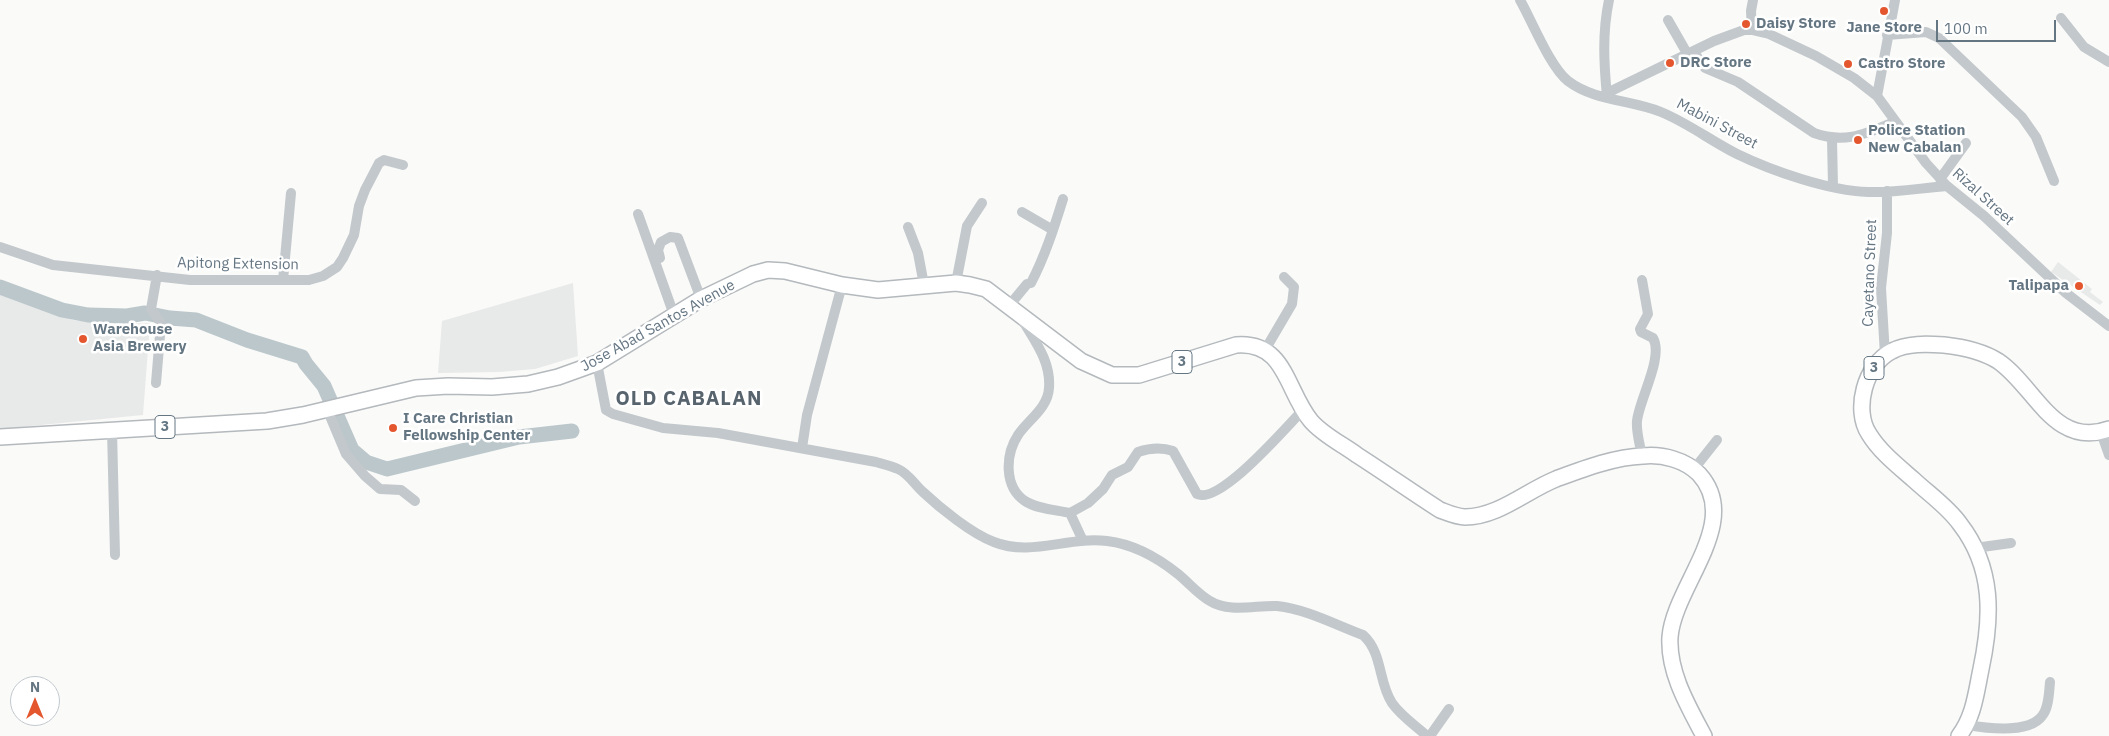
<!DOCTYPE html>
<style>
body{margin:0}
#map{position:relative;width:2109px;height:736px;overflow:hidden;background:#fafaf8;font-family:"IBM Plex Sans",sans-serif}
canvas{display:block}
.north{position:absolute;left:10px;top:676px;width:50px;height:50px;box-sizing:border-box;background:#fff;border:1px solid #c1c8cd;border-radius:50%;rotate:0deg;font-size:14px;font-weight:700;line-height:20px;text-align:center;color:#657683}
.north::after{content:'';display:block;margin:auto;width:18px;height:22px;background:#e4572e;clip-path:polygon(50% 0,100% 100%,50% 72%,0 100%)}
.scale{position:absolute;left:1936px;top:20px;width:120px;height:22px;box-sizing:border-box;border:2px solid #657683;border-top:0;padding-left:6px;font-size:15px;line-height:18px;white-space:nowrap;color:#657683;-webkit-text-stroke:4px #fff;paint-order:stroke}
</style>
<div id="map">
<canvas width="2109" height="736"></canvas>
<div class="north">N</div>
<div class="scale">100 m</div>
</div>
<script>
const g = document.querySelector('canvas').getContext('2d');
g.lineJoin = 'round';
function fillPath(path, color) { g.fillStyle = color; g.fill(path, 'evenodd'); }
function strokePath(path, color, width, dash) { g.strokeStyle = color; g.lineWidth = width; g.lineCap = dash ? 'butt' : 'round'; g.setLineDash(dash || []); g.stroke(path); }
function label(font, color, halo, rows, align = 'center') {
  g.font = font + ' "IBM Plex Sans",sans-serif'; g.lineWidth = 5; g.setLineDash([]); g.textBaseline = 'middle'; g.strokeStyle = halo; g.fillStyle = color; for (const [text, x, y, turn = 0] of rows) {
    g.save(); g.translate(x, y); g.rotate((+turn || 0) * Math.PI / 180); g.textAlign = isNaN(turn) ? turn : align; if (halo) g.strokeText(text, 0, 0); g.fillText(text, 0, 0); g.restore();
  }
}
fillPath(new Path2D(`
 M2058,262L2092,289L2090,292L2103,302L2100,305L2051,272Z
 M573,283L578,356L535,369L500,372L438,373L442,321Z
 M0,294L73,320L108,324L150,323L143,415L0,429Z`), '#e8e9e9');
strokePath(new Path2D(`
 M0,287L62,310L88,315L127,316L145,313L170,318L196,320L247,340L302,357L306,364L324,386L352,450L366,462L387,469L519,437L572,431`), '#bbc7cb', 15);
const highway = new Path2D(`
 M0,437L267,421L303,415L416,388L448,386L492,387L528,384L558,377L597,363L701,299L753,274L768,270L785,271L842,285L878,290L956,283L970,285L986,289L1081,361L1112,375H1139L1236,345C1286,341 1286,391 1311,421C1323,435 1342,444 1357,455C1385,473 1412,492 1440,510C1448,513 1457,517 1465,517C1498,517 1526,491 1556,479C1583,469 1614,457 1643,456C1663,454 1685,460 1699,474C1743,522 1674,586 1670,637C1668,672 1688,706 1704,736
 M1959,736C1974,716 1976,693 1981,669C1992,617 1994,568 1960,524C1948,507 1929,494 1914,480C1898,466 1880,452 1869,434C1853,410 1865,364 1892,351C1907,343 1927,344 1944,345C1962,347 1982,351 1998,361C2035,386 2054,449 2109,429`);
strokePath(highway, '#b4b9bd', 18);
strokePath(new Path2D(`
 M1520,0C1532,21 1550,67 1568,81C1594,101 1632,100 1661,112C1688,123 1711,141 1737,154C1772,171 1830,191 1868,192C1894,193 1921,188 1947,186
 M2061,18L2084,47L2109,62
 M1668,20L1688,55
 M1752,30L1751,11L1753,0
 M1887,35L1926,32L1939,38L2022,117L2036,137L2054,181
 M1694,52L1705,68L1738,82L1814,133C1845,144 1865,134 1894,122
 M1607,93L1714,41L1744,30H1752L1769,34L1816,56L1854,78L1877,96L1926,163L1947,186L1984,216L2066,293L2109,326
 M1877,96L1895,0
 M1607,97C1604,64 1602,33 1609,0
 M1832,139L1833,186
 M1940,179L1966,143
 M1022,212L1053,230
 M638,214L674,315
 M908,227L918,253L924,285
 M0,247L53,265L190,280H309L323,276L337,267L343,258L354,235L359,206L365,190L379,163L384,160L403,165
 M660,258L658,250L661,242L670,237L678,238L701,299
 M283,280L291,193
 M956,283L967,226L982,203
 M1008,307L1027,284L1031,283C1045,256 1054,228 1063,199
 M1023,321C1036,343 1051,362 1049,388C1048,408 1028,420 1018,435C1005,455 1004,487 1025,501C1037,509 1056,510 1070,513L1088,503L1103,489L1112,475L1128,467L1138,452C1150,448 1161,447 1173,451L1197,494C1220,505 1286,427 1303,410
 M1265,350L1292,304L1294,287L1284,277
 M1885,355L1881,288L1887,233V191
 M597,363L606,410L613,414L663,428L718,433L876,462C883,464 891,466 898,469C909,474 914,484 923,492C940,508 972,534 994,542C1031,557 1069,536 1107,541C1133,544 1158,558 1178,574C1189,583 1198,594 1210,601C1229,613 1256,605 1277,606C1306,609 1336,625 1363,635C1383,653 1378,682 1392,703C1401,716 1416,726 1427,736
 M156,383L161,323L151,309L157,275
 M327,409L346,454L365,476L380,489L401,490L415,501
 M112,430L115,555
 M2101,432L2109,455
 M802,448L807,415L842,285
 M1642,456C1640,445 1636,432 1637,421C1639,400 1664,357 1653,338L1641,332L1640,329L1648,314L1642,280
 M1694,469L1717,440
 M1070,513L1083,541
 M1975,548L2011,543
 M1967,725C1985,728 2029,734 2042,716C2049,708 2049,692 2050,682
 M1430,736L1449,709`), '#c3c8cc', 10);
strokePath(highway, '#fff', 15);
for (const [x, y, r, color] of [
 [1884,11,5,"#e4572e"],
 [1746,24,5,"#e4572e"],
 [1670,63,5,"#e4572e"],
 [1848,64,5,"#e4572e"],
 [1858,140,5,"#e4572e"],
 [2079,286,5,"#e4572e"],
 [83,339,5,"#e4572e"],
 [393,428,5,"#e4572e"]
]) { const dot = new Path2D(); dot.arc(x, y, r, 0, 2 * Math.PI); g.fillStyle = color; g.fill(dot); strokePath(dot, '#fff', 2); }
for (const [x, y, w] of [
 [1182,362,20],
 [1874,368,20],
 [165,427,20]
]) { const box = new Path2D(); box.roundRect(x - w / 2, y - 11.5, w, 23, 4); g.fillStyle = '#fff'; g.fill(box); strokePath(box, '#657683', 1); }
label('bold 14px', '#657683', null, [
 ["3",1182,362],
 ["3",1874,368],
 ["3",165,427]
]);
label('bold 15px', '#657683', '#fff', [
 ["Daisy Store",1756,24],
 ["Jane Store",1884,28,"center"],
 ["DRC Store",1680,63],
 ["Castro Store",1858,64],
 ["Police Station",1868,131],
 ["New Cabalan",1868,148],
 ["Talipapa",2069,286,"right"],
 ["Warehouse",93,330],
 ["Asia Brewery",93,347],
 ["I Care Christian",403,419],
 ["Fellowship Center",403,436]
], 'left');
label('15px', '#657683', '#fff', [
 ["Mabini Street",1717,124,28],
 ["Rizal Street",1983,197,42],
 ["Apitong Extension",238,264,1],
 ["Cayetano Street",1870,273,-88],
 ["Jose Abad Santos Avenue",658,326,-29]
]);
g.letterSpacing = '1px';
label('bold 20px', '#57646e', '#fff', [
 ["OLD CABALAN",689,399]
]);
g.letterSpacing = '0px';
</script>
